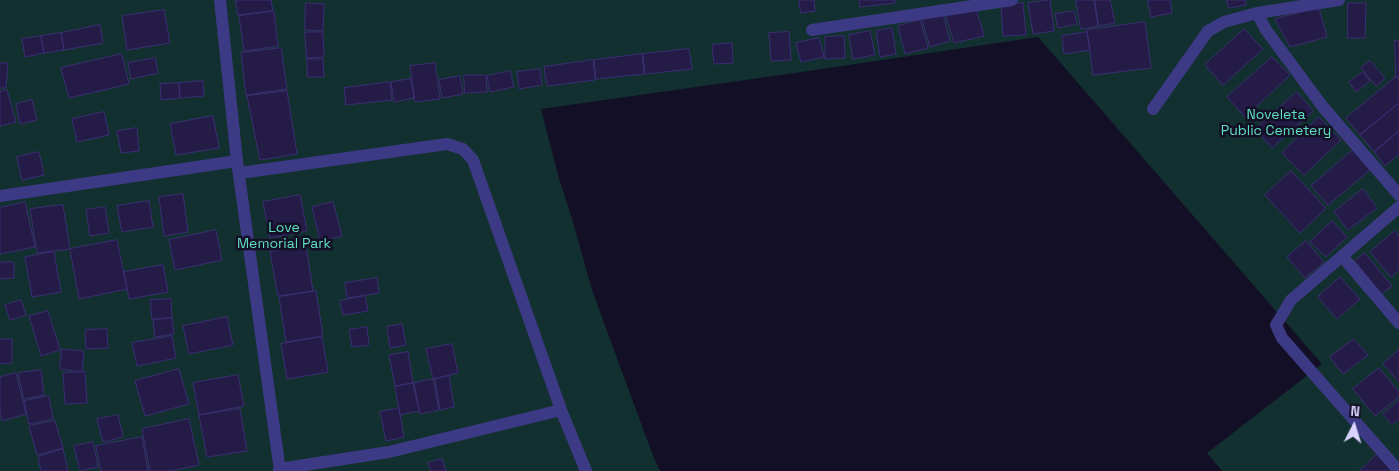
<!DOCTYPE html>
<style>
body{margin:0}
#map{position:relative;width:1399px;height:471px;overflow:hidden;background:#130f26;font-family:"Space Grotesk",sans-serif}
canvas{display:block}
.north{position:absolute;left:1329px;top:401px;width:50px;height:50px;-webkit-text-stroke:4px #130f26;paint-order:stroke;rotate:5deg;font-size:14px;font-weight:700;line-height:20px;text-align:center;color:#d9d4ff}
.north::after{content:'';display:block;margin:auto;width:18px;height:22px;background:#d9d4ff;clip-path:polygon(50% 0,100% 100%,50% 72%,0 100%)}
</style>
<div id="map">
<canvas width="1399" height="471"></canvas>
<div class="north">N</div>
</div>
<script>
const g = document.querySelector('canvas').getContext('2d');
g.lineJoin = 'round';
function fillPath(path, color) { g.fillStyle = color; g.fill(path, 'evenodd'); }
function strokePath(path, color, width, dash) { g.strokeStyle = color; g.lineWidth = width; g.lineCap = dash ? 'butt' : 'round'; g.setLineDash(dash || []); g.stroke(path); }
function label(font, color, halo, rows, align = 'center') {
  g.font = font + ' "Space Grotesk",sans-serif'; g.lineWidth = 5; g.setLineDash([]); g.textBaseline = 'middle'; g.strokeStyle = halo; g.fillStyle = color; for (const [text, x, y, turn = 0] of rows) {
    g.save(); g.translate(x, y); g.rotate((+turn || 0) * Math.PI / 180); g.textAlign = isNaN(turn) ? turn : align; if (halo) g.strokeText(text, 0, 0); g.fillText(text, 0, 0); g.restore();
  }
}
fillPath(new Path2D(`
 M0,0H1399V471H1222L1207,453L1322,364L1038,37L795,73L541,109L558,175L573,222L592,290L653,456L660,471H0Z`), '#12302f');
const building = new Path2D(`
 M236,0H271L273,11L238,15Z
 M799,0H814L815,11L801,13Z
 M860,0H895V3L860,7Z
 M1050,0L1054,31L1033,34L1028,3Z
 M1076,0H1094L1098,26L1081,29Z
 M1095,0H1110L1115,23L1099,26Z
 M1148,0H1170L1172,13L1151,17Z
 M1227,0H1245L1246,5L1229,8Z
 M306,3L324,4L323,31L305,30Z
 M1023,3L1026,35L1003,36L1001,5Z
 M1348,3H1366L1365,38H1348Z
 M976,8L984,36L954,43L946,16Z
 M1319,8L1327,37L1290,47L1275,19Z
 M164,10L170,43L127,50L122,16Z
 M274,11L278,46L244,51L239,16Z
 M1074,11L1077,24L1058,28L1055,14Z
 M943,14L950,41L930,47L922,20Z
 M920,20L928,48L905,54L898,26Z
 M1145,22L1151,68L1093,75L1087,30Z
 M100,25L103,43L64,50L61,33Z
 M892,28L896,54L880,57L876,31Z
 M1244,29L1263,49L1223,85L1205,65Z
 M870,31L875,55L853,59L849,35Z
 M305,32H323L324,57L307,58Z
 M789,32L791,60L771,61L769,33Z
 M1087,32L1090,50L1064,54L1062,36Z
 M61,33L64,50L44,53L41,36Z
 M41,36L44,53L25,57L22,39Z
 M844,36L845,58L825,59V37Z
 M819,38L824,57L801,62L796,43Z
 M1395,40L1399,41V77H1396Z
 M732,43L733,63L714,64L712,45Z
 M281,48L287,89L246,95L241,53Z
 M689,49L692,69L645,74L643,54Z
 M122,54L129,84L69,98L61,68Z
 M642,54L644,74L596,79L594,60Z
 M1272,57L1290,75L1245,117L1227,97Z
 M155,58L158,73L131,79L128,63Z
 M307,59H323L324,77H308Z
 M593,60L595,80L547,86L544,67Z
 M1370,61L1385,78L1376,86L1361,68Z
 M0,63H8L6,88H0Z
 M435,63L440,99L415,102L410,66Z
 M540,69L542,85L519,89L517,72Z
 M510,71L514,87L490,92L487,76Z
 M1363,72L1370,81L1356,92L1349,82Z
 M464,75H486L487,92L465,93Z
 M460,76L463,94L442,98L439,80Z
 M1396,77L1399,80V103L1360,135L1346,118Z
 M411,79L414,98L394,102L391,82Z
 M203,81L204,96L180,98L179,83Z
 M390,82L392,100L346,105L344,88Z
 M179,83L180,98L161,100L160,84Z
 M7,90L16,122L0,126V92Z
 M287,91L297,154L260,160L247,96Z
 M1297,92L1313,111L1272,148L1255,129Z
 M32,100L37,120L20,124L16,104Z
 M1399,103V131L1374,152L1360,135Z
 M104,112L109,135L77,142L72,119Z
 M213,116L219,148L176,155L170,124Z
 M1319,117L1341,140L1304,175L1282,153Z
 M137,128L139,151L121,153L117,131Z
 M1399,131V154L1385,166L1374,152Z
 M1353,150L1370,170L1328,205L1311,186Z
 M39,152L44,175L22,180L17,157Z
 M1291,171L1326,208L1300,233L1265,195Z
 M1363,189L1377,208L1348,230L1334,212Z
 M183,194L188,232L164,236L159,197Z
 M300,195L307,231L270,238L263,202Z
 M149,201L153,227L122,232L117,206Z
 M25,202L35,247L0,254V208Z
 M333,202L342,236L320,241L312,207Z
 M63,205L70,249L37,253L30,209Z
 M105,207L109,233L90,236L86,210Z
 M1332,221L1347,237L1326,257L1310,242Z
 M216,230L222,260L175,270L169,240Z
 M1395,231L1399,236V270L1391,277L1370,252Z
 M117,240L127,289L79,299L70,249Z
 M1306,241L1324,262L1305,278L1287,257Z
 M306,246L313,291L278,296L270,252Z
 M54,252L61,292L32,297L25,257Z
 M1365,253L1392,286L1381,294L1355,261Z
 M0,262H14V278L0,279Z
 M163,265L168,292L129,299L124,272Z
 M1340,277L1360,299L1337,319L1318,297Z
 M377,278L379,293L347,298L345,283Z
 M316,291L323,336L286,342L279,297Z
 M365,296L368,311L343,315L340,301Z
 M171,299L172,318L152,319L150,300Z
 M21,300L26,315L10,320L5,305Z
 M48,311L60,350L41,356L29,316Z
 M227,317L233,345L189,354L183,326Z
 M172,318L174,334L155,337L153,320Z
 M402,324L406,345L390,348L387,327Z
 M367,327L369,345L352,347L349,330Z
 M107,329L108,348L86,349L85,330Z
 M172,336L176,358L137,366L132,343Z
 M322,337L328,372L287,379L281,344Z
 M0,339H12V363L0,364Z
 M1354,339L1368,355L1343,374L1330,357Z
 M452,344L458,373L433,379L426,349Z
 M62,349L84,351L82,372L60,369Z
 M1399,350V382L1383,364Z
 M408,352L413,383L395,386L389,355Z
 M1379,368L1399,392V397L1375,416L1353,389Z
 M179,369L189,404L145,416L135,381Z
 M41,370L44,395L24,399L18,373Z
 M85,372L87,403L65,404L63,373Z
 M16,373L26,414L2,421L0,413V377Z
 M238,375L244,406L199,415L193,383Z
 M449,376L454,407L440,410L435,379Z
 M433,379L439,410L420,414L414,383Z
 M413,383L419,411L400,415L395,387Z
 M49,396L53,419L29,424L24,401Z
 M1399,401V419L1392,425L1383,414Z
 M399,408L404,437L386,441L380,412Z
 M240,409L247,451L207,457L199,415Z
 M118,415L123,437L103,442L97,419Z
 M189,419L199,465L171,471H150L142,429Z
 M55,421L63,448L37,455L29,426Z
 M142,437L148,471H101L96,446Z
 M93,442L98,467L80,471L74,446Z
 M63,449L68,471H41L38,457Z
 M1377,454L1395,471H1360Z
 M442,459L446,471H431L428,463Z`);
fillPath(building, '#241b47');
strokePath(building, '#3b2d73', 1);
strokePath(new Path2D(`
 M220,0L237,161L280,471
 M1257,13L1266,30L1323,107L1399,195
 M812,30L1012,0
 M1153,109L1208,31L1224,22L1257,13L1339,0
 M240,173L447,144L463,149L473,160L561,410L586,471
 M0,196L237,161
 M1342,256L1399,323
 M279,469L389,452L561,410
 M1399,471L1282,338L1276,325L1291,300L1399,207`), '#3d3a85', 12);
label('14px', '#5fe0c0', '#130f26', [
 ["Noveleta",1276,115],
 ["Public Cemetery",1276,131],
 ["Love",284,228],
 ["Memorial Park",284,244]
]);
</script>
